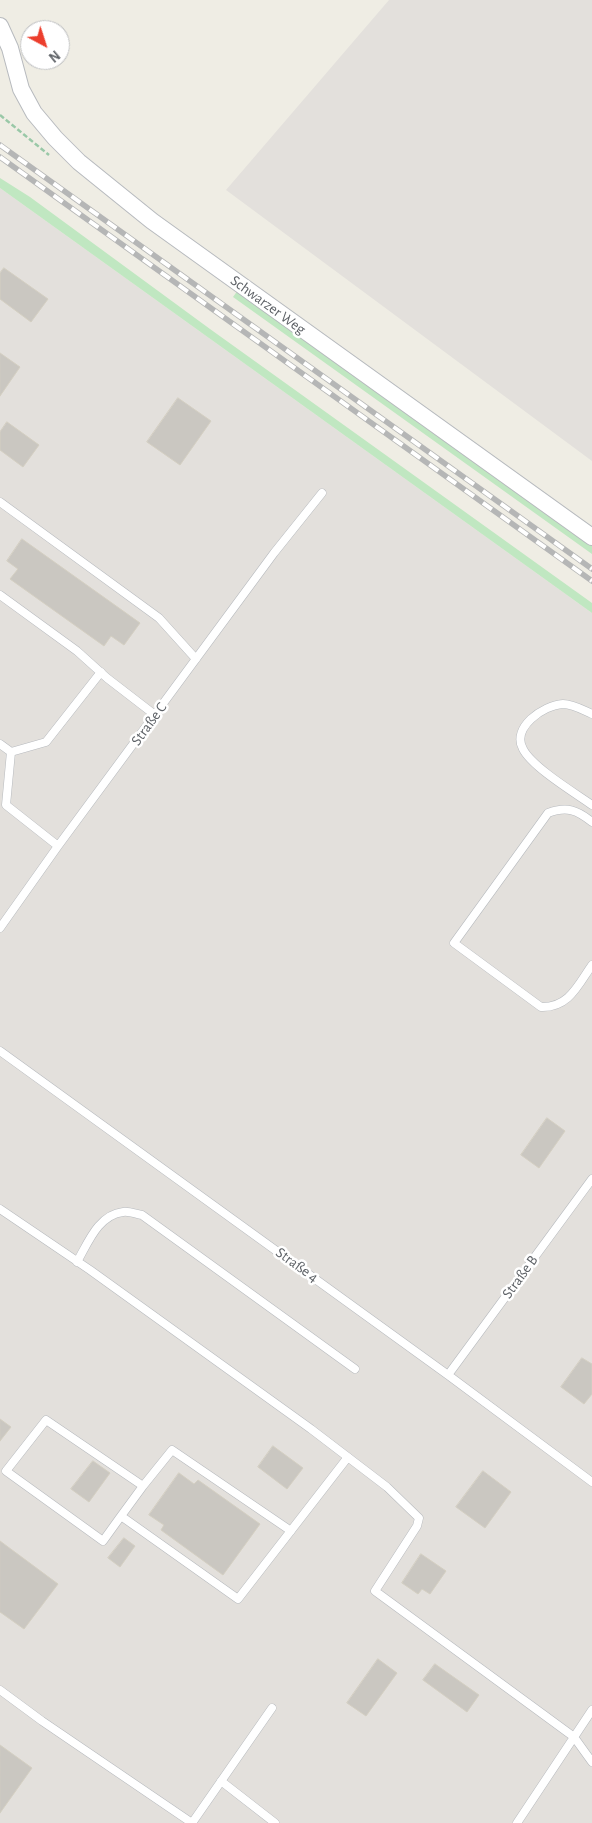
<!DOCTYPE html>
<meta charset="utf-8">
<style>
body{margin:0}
#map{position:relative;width:592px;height:1823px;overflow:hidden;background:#efede4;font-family:"Alegreya Sans",sans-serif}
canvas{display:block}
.north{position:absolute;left:20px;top:20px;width:50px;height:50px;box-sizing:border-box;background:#fff;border:1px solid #bebfc1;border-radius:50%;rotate:140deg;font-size:14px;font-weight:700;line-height:20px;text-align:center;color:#5c6065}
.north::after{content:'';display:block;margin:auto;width:18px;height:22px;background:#ec3e2d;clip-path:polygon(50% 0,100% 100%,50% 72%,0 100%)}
</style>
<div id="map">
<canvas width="592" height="1823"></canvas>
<div class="north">N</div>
</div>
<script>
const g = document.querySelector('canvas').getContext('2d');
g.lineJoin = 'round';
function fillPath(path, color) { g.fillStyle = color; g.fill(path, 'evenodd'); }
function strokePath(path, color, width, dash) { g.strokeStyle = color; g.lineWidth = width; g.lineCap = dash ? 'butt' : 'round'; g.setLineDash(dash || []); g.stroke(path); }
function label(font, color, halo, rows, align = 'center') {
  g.font = font + ' "Alegreya Sans",sans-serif'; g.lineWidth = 5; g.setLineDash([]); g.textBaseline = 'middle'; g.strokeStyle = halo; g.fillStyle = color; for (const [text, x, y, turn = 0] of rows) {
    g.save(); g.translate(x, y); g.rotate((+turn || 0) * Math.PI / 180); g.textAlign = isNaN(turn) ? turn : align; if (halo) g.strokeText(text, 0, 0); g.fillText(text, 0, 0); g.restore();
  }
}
fillPath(new Path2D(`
 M389,0H592V461L226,190Z
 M0,188L592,613V1823H0Z`), '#e3e0dc');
fillPath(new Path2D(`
 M0,178L30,197L210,329L592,603V613L0,188Z
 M238,290L592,544V554L233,297Z`), '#c0e7c1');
const building = new Path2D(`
 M4,268L48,299L31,322L0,299V273Z
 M0,353L20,367L0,396Z
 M178,398L211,421L180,465L147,442Z
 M7,422L39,445L23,467L0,450V432Z
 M22,539L140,623L124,645L111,636L104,646L10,579L18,569L7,561Z
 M547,1118L565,1131L539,1168L521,1155Z
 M582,1358L592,1364V1394L584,1404L561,1387Z
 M0,1419L11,1427L0,1441Z
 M273,1446L303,1468L287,1489L258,1467Z
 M93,1461L110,1473L89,1502L71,1489Z
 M483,1471L511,1492L485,1528L456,1507Z
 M179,1473L194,1484L198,1480L260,1524L223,1575L161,1530L164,1525L149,1515Z
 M124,1538L135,1546L120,1567L108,1558Z
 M0,1541L58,1584L24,1629L0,1612Z
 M421,1554L446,1571L430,1594L422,1589L418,1594L402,1583Z
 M378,1659L397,1673L366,1716L347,1703Z
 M435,1664L479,1695L467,1712L423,1680Z
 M0,1745L32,1768L0,1813Z`);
fillPath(building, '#cac7c1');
strokePath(building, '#d4cfc2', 1);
const service = new Path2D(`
 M0,502L159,618L196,659
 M0,595L77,651L107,678L155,715
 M592,714C583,710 573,704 563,704C543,705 511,728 523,749C532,767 575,793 592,805
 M0,744L11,752L6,805L58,846
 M11,752L46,742L101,672
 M592,822C577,810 567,806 548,813L454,943L541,1007C569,1008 578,985 592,965
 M0,928L58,846L274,553L322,493
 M0,1051L448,1375L592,1482
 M0,1209L90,1270L311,1429L387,1487L419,1518L417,1526L375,1591L574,1737L592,1762
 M77,1262C88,1243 98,1215 123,1212C129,1211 136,1214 142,1215L355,1369
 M448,1375L592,1179
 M121,1516L103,1541L6,1471L46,1420L143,1486
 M291,1531L172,1450L143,1486L121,1516L238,1599L348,1457
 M0,1690L42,1721L192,1823
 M221,1781L275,1823
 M192,1823L272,1708
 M517,1823L592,1710`);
const minor = new Path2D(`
 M0,26L10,48L21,89L34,113L55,138L79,162L152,221L592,537`);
strokePath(service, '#b7babe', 9);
strokePath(minor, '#b7babe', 18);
strokePath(new Path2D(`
 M0,115L49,155`), '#99c8a7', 2.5, [5, 2.5]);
strokePath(service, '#fff', 8);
strokePath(minor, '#fff', 16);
const rail = new Path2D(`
 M0,145L592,569
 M0,157L592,581`);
strokePath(rail, '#b5b6b6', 5.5);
strokePath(rail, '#fff', 4, [11]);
label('15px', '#5c6065', '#fff', [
 ["Schwarzer Weg",268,305,36],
 ["Straße C",149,724,-54],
 ["Straße 4",297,1265,36],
 ["Straße B",520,1277,-54]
]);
</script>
